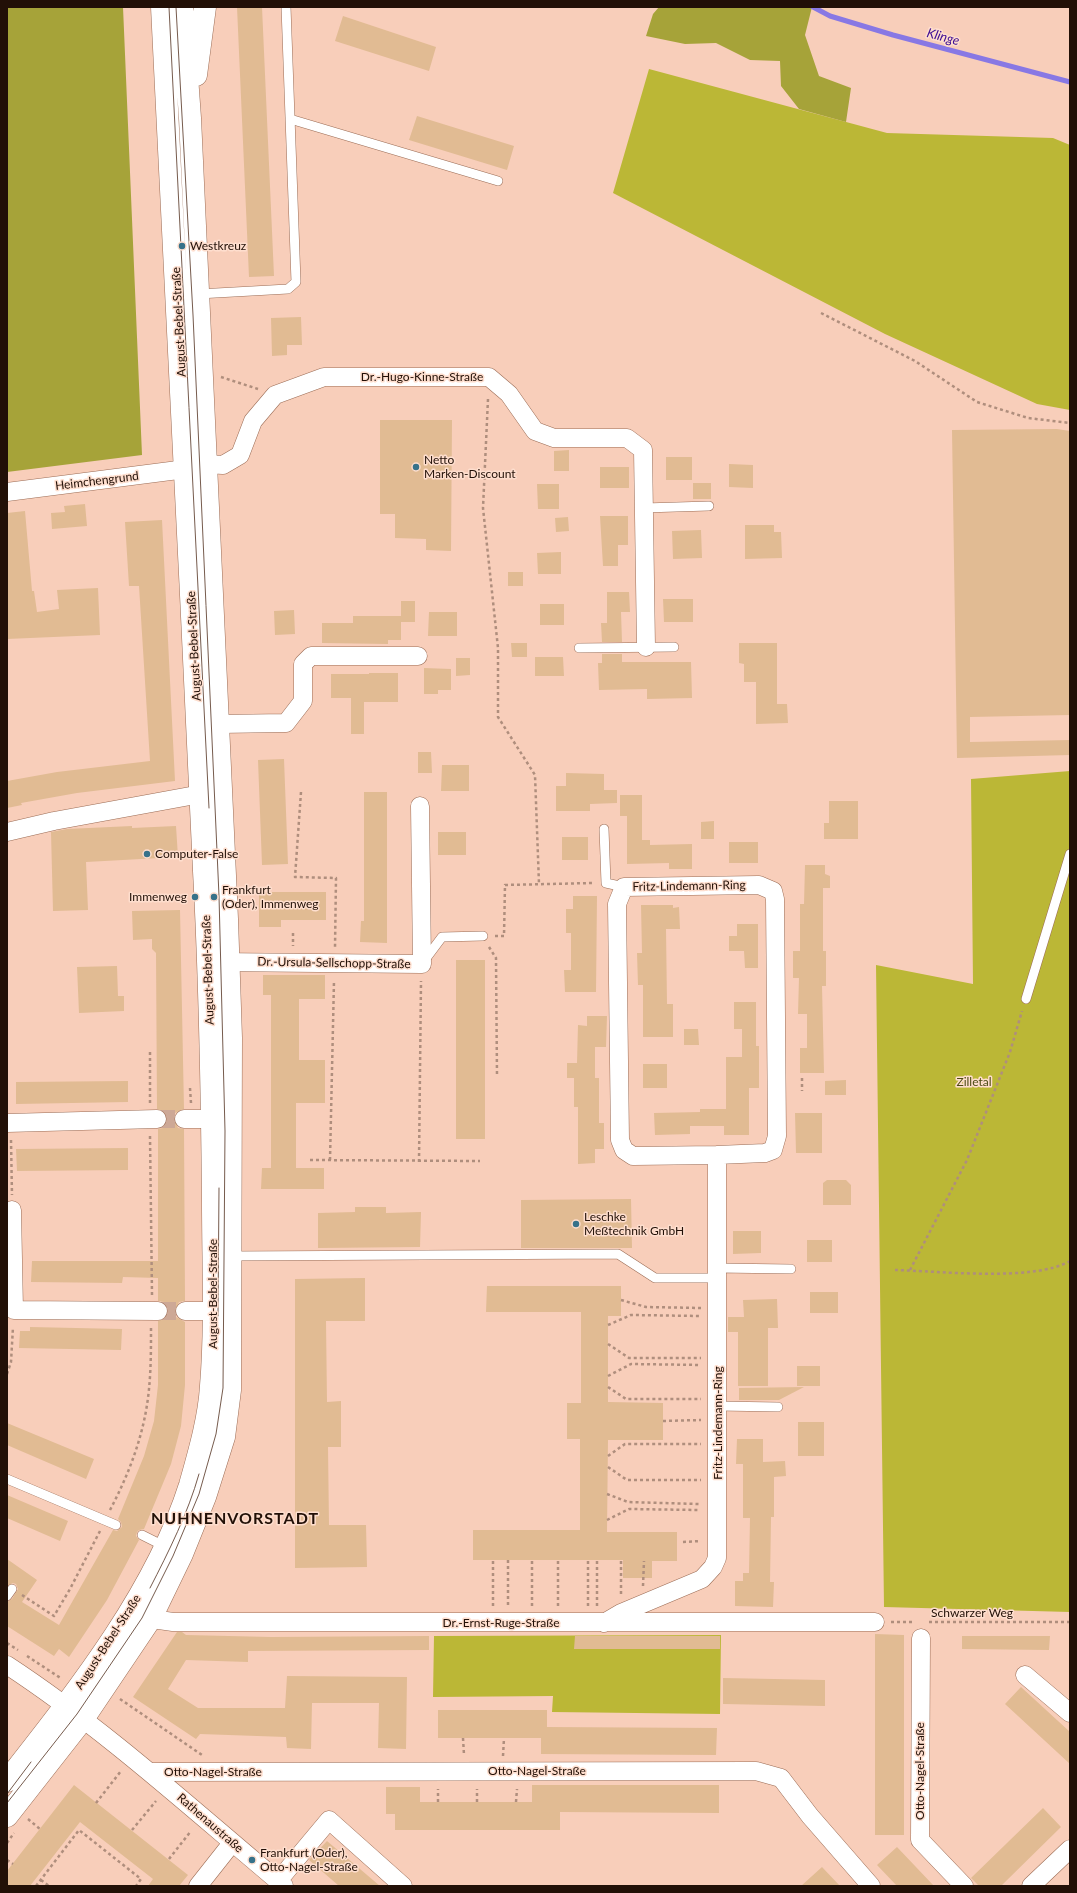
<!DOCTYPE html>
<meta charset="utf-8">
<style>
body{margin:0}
#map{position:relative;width:1077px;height:1893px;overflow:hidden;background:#f8ceba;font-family:Lato,sans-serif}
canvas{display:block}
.frame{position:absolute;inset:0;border:8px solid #221007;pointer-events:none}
</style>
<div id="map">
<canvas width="1077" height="1893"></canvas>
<div class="frame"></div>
</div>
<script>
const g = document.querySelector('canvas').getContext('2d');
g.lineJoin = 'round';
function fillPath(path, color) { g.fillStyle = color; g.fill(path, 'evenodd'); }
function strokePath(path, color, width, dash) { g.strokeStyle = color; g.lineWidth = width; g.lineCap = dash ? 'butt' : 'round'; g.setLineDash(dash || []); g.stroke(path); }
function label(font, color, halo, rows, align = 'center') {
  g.font = font + ' Lato,sans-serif'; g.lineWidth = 3; g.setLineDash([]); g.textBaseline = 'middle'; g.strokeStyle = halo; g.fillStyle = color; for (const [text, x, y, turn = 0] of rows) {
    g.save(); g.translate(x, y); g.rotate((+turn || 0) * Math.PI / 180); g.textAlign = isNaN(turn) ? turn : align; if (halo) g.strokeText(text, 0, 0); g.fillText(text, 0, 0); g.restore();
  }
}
fillPath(new Path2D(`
 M649,69L887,133L1053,138L1070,145V410L1037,404L885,334L613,193Z
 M1070,771V1612L884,1607L876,965L973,984L971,779Z
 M721,1635L720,1714L552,1712L553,1696L433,1697L434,1636Z`), '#bbb736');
fillPath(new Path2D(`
 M7,7H123L142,455L7,472Z
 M659,7H812L805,35L819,76L851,88L846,122L799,109L781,86L780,61L750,60L716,43L685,44L646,36L653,14Z`), '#a6a339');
strokePath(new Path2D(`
 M813,7L830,16L893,35L1070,82`), '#8878e4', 5);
fillPath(new Path2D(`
 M237,7H262L274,276L249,277Z
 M343,16L436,47L429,71L335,41Z
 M417,116L514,146L507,170L409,140Z
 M301,317L302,345H287V355L272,356L271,318Z
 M380,420H452L451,551L426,550V539L395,538V514H380Z
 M1057,429L1070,431V715L970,717V742L1070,740V755L957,758L952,430Z
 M569,450V471H554V451Z
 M666,457H692V480H666Z
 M729,464L753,465V488L729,487Z
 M600,467H629V488H600Z
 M693,483H711V499H693Z
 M537,484H559V509H538Z
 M85,504L87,526L52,529L51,513L65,512L64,506Z
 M25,511L32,591H34L37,612L59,609L57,590L98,588L100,635L7,639V513Z
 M600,516H628V545H618V566H603Z
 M568,517L569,531L556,532L555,518Z
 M162,520L175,781L77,793L21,803L22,805L7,808V781L57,772L150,761L139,586H129L125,522Z
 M745,525H774V532H781L782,558L745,559Z
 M701,530L702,558L673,559L672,531Z
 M561,552V574H538L537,553Z
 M508,572H523V586H508Z
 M607,592H629L630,612H621L622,642H602L601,623H607Z
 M663,599H693V622H664Z
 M401,601H415V622H401Z
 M540,604H564V625H540Z
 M294,610L295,634L275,635L274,611Z
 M429,612H457V636H428Z
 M353,616H401V640H388V644L322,643V623H353Z
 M511,643H527V657H512Z
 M739,643H777V704H787L788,723L756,724V682H744V664L739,663Z
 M602,654H622V662H691L692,698L647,699V689L599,690L598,663H602Z
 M535,657H563L564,676H535Z
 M456,658H470V675L456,676Z
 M424,668L451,669V690H438V694H424Z
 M369,673H398V702H364V734H351V698H331V674H369Z
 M418,752H431L432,773H418Z
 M284,759L288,864L262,865L258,760Z
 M442,765H469V791H441Z
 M566,773L604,774V790H617V803L590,804V811H556V786H566Z
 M364,792H387V943L360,942L361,921H364Z
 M620,795H642V840H650V845L692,844V869H669V863L627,864V816H620Z
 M829,801H858V839H824V823H829Z
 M714,821V839H701V822Z
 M132,826V828L176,826L178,857L86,862L88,910L53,911L51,832L67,829Z
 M438,832H466V855H438Z
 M562,837H588V860H562Z
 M729,842H758V863H729Z
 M805,865H825V874L830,876V888H823V951H826V986H822L824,1073H800V1048H807V1014H798L799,978H793V951H800V904H804Z
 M259,892H326V920H281V927H259Z
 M573,896H597L596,992H565L564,970H571V933H566V909H573Z
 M641,905H673V908L679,907L680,929H666L667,1004H673V1037H643V985H638L637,953H642Z
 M180,910L184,1109L175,1113L174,1119L178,1128L184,1129L185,1301L179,1302L175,1311L176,1317L185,1322V1385L181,1426L171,1464L144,1529L139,1530L137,1532L136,1536L139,1540L107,1600L69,1657L59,1649L54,1656L7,1626V1602L12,1599L18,1589L16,1584L13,1583L7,1586V1559L37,1580L22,1602L59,1625L113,1530L117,1531L122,1527L121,1522L118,1519L144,1456L154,1421L158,1385V1321L167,1317L168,1311L164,1302L158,1301V1278L123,1277L122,1283L31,1282L32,1261H158V1129L163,1128L167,1119L166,1113L157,1109L156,953L152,949V939L133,940L132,911Z
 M737,924H758V968H745L744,951H729V936H737Z
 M456,960H485V1139H456Z
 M117,966L118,996H124V1011L79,1013L77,967Z
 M263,975H325V999H299V1060H325V1103H296V1168H324V1189H261L262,1168H271V995H263Z
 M734,1002H756V1046H759V1088H749V1135H724V1126H690V1134L655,1135L654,1113L700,1112V1109H726V1057H742V1029H734Z
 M587,1016H607L606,1047H595V1078H599V1123H604V1149H595V1163L578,1164V1107H574V1078H567V1063H577L578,1025L587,1026Z
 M684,1029H698L699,1045H684Z
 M643,1064H667V1088H643Z
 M846,1080V1095H825V1081Z
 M128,1081V1102L16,1104V1082Z
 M795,1113H822V1153H796Z
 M128,1148V1170L17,1171L16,1149Z
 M827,1180H846L851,1185V1205H823V1183Z
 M631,1199L632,1248H521V1200Z
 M355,1207H386V1213L421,1212L420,1247L318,1248V1213L355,1212Z
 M733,1231H761V1253L733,1254Z
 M807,1240H832V1262H807Z
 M365,1278V1321H326L327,1402L341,1401V1447H328L329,1525H366L367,1567L295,1568V1279Z
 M487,1286H621V1316H608V1402L663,1403V1440H608L607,1532H677V1561H652V1578H623V1560H473V1530H580V1439H567V1403H581V1312H486Z
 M810,1292H838V1313H810Z
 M777,1299L778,1328H768V1386H738V1332H728V1317H744L743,1300Z
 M30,1327L122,1329L121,1350L19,1348L20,1331H30Z
 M797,1366H820V1386H797Z
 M804,1387L779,1400H739V1388Z
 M798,1422H824V1456H798Z
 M7,1423L94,1459L86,1479L7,1445Z
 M737,1439H763V1462L785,1461L786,1476L774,1477V1517H771L770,1582H774L773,1607L735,1606V1581H743V1573H749L750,1518H743V1464H736Z
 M7,1495L68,1521L60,1541L7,1518Z
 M177,1632H182L186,1635L271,1637L429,1636V1650L248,1651V1662L186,1660L168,1689L198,1708H285L287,1676L407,1677L406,1749L378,1748L379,1703H312L311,1749L287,1748L286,1737L200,1734L196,1739L133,1697Z
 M875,1634L904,1635V1835H875Z
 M575,1636H720V1649H574Z
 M962,1636H1050L1049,1650L962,1649Z
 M723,1678L825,1680V1706L723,1704Z
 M1021,1687L1070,1732V1764L1005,1704Z
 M438,1710H547V1727L717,1728L716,1755L541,1754V1738H438Z
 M74,1785L188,1875L179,1886H148L153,1879L80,1822L30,1886H7V1871Z
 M532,1785H719V1813L560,1812V1830H395V1814H386V1787H420V1802H532Z
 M1043,1808L1061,1827L1001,1886H979L971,1878Z
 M327,1841L380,1886H339L309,1860Z
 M897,1847L934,1886H897L877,1865Z
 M822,1867L840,1886H801Z`), '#e1bb93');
strokePath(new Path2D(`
 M157,1119H184
 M158,1311H185`), '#cda896', 18, [18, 9]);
const lane = new Path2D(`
 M290,119L498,181
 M198,294L288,289L296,282L286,7
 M644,508L709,506
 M579,648L674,647
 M604,829L606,883L624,887
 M424,961L442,937L483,936
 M1026,999L1070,854
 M230,1256L618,1254L655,1278H717
 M717,1268L791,1269
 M718,1406L778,1407
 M7,1479L116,1525
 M142,1535L166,1547
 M7,1596L12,1589`);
const street = new Path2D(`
 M205,464L223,465L240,455L253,421L275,395L324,377H489L509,394L535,431L554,438H627L643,450L646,647
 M7,492L186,469
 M218,724L286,723L303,701V664L311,656H418
 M7,832L54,821L201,794
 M215,962L422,964L420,806
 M184,1119H225
 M7,1123L157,1119
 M12,1210L14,1310L158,1311
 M185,1311H226
 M138,1617L173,1622H875
 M604,1623L621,1613L702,1579L713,1567L717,1558V1155L765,1153L773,1150L777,1136L775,899L773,891L759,885L624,887L617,904L620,1140L624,1150L633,1156L717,1155
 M921,1638L920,1840L964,1886
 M7,1665C106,1730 193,1810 284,1886
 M1025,1675L1070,1713
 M150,1772L756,1771L781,1778L810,1816L871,1886
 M278,1881L329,1820L403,1886
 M198,1886L232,1843
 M1031,1886L1070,1849`);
const secondary = new Path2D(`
 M196,75L205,7
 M7,1781C76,1693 156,1593 190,1485C199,1453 209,1419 211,1386C216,1325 213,1263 213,1202C212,1092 210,981 204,871C190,583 178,295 162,7
 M7,1816L83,1719L151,1618L182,1554L205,1497L224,1437L230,1390L231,1038L227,919L190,118L182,7`);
strokePath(lane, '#9b6c55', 10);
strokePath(street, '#9b6c55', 19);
strokePath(secondary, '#9b6c55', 23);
strokePath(new Path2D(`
 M821,313L915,361L977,402L1028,418L1070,423
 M221,377L258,389
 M488,399L483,508L498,648V717L535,775L539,884
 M301,792L295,877L336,878L335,948
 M293,933V946
 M495,936H504L505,885L593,883
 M489,947L496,958L497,1076
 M802,1078V1091
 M190,1088L191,1103
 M150,1103V1050
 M150,1136L152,1295
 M11,1140L12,1195
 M310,1160L480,1161
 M330,1160L334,981
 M419,1162L421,981
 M895,1270C939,1271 1034,1282 1070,1261
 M910,1270L967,1160L1010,1052L1022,1011
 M621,1300L646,1307L701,1308
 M608,1325L631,1315L701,1316
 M608,1344L629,1358H701
 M7,1374L11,1362L13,1327
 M608,1376L631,1364L701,1365
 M608,1387L626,1399H701
 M663,1421L701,1420
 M608,1456L625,1444H701
 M608,1467L627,1480H701
 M607,1494L628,1502L699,1504
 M110,1510C130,1472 145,1432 149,1389C151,1369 151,1348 151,1328
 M607,1520L629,1509L699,1510
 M683,1542L701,1541
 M508,1560V1606
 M558,1561V1606
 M643,1586L644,1561
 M621,1594V1560
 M22,1595L54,1616L70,1589L100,1531
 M493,1606V1560
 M532,1606V1560
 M588,1606V1560
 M597,1606V1561
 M891,1622H914
 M929,1622H1070
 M7,1643L18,1650
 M27,1656L62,1679
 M120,1699L202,1755
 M463,1738L464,1755
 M503,1756L504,1738
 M438,1802V1789
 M477,1802V1789
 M516,1802L517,1789
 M96,1803L121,1771
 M28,1819L40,1829
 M132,1830L156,1801
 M7,1843L14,1833
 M169,1859L191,1831
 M7,1860L13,1864
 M41,1880L49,1886
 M36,1886L79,1830L141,1879L136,1886`), '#af8e7d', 2.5, [3, 3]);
strokePath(lane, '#fff', 9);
strokePath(street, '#fff', 18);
strokePath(secondary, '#fff', 22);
strokePath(new Path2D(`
 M169,7L209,808
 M218,1316L219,1188
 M150,1588C169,1551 188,1513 199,1474
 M7,1794L31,1762
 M7,1803L77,1714L142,1618L173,1556L199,1494L216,1434L223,1388L225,1131L219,896L193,315L176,7`), '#765b4d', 1);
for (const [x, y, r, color] of [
 [182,246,4,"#37728a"],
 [416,467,4,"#37728a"],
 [147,854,4,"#37728a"],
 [195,897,4,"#37728a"],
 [214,897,4,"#37728a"],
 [576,1224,4,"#37728a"],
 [252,1860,4,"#37728a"]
]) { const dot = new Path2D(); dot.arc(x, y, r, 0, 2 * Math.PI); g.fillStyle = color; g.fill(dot); strokePath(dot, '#fedece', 1.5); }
label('12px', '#221007', '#fedece', [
 ["Westkreuz",190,246],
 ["Netto",424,460],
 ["Marken-Discount",424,474],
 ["Computer-False",155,854],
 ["Frankfurt",222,890],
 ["(Oder), Immenweg",222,904],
 ["Immenweg",187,897,"right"],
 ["Leschke",584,1217],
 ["Meßtechnik GmbH",584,1231],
 ["Frankfurt (Oder),",260,1853],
 ["Otto-Nagel-Straße",260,1867]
], 'left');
label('12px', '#221007', '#fedece', [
 ["August-Bebel-Straße",179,322,-93],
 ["Dr.-Hugo-Kinne-Straße",422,377],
 ["Heimchengrund",97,481,-7],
 ["August-Bebel-Straße",194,646,-93],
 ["Fritz-Lindemann-Ring",689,886,-1],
 ["Dr.-Ursula-Sellschopp-Straße",334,963,1],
 ["August-Bebel-Straße",208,970,-92],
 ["August-Bebel-Straße",213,1294,-90],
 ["Fritz-Lindemann-Ring",718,1423,-90],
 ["Schwarzer Weg",972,1613],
 ["Dr.-Ernst-Ruge-Straße",501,1623],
 ["August-Bebel-Straße",108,1642,-57],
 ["Otto-Nagel-Straße",537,1771],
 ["Otto-Nagel-Straße",920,1771,-90],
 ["Otto-Nagel-Straße",213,1772],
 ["Rathenaustraße",210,1823,41]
]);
label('12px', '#4c4a12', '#fedece', [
 ["Zilletal",974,1082]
]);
label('italic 13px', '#3c0a92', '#fedece', [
 ["Klinge",943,37,15]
]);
g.letterSpacing = '1px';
label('bold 16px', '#221007', '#fedece', [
 ["NUHNENVORSTADT",235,1519]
]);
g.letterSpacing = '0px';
</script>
